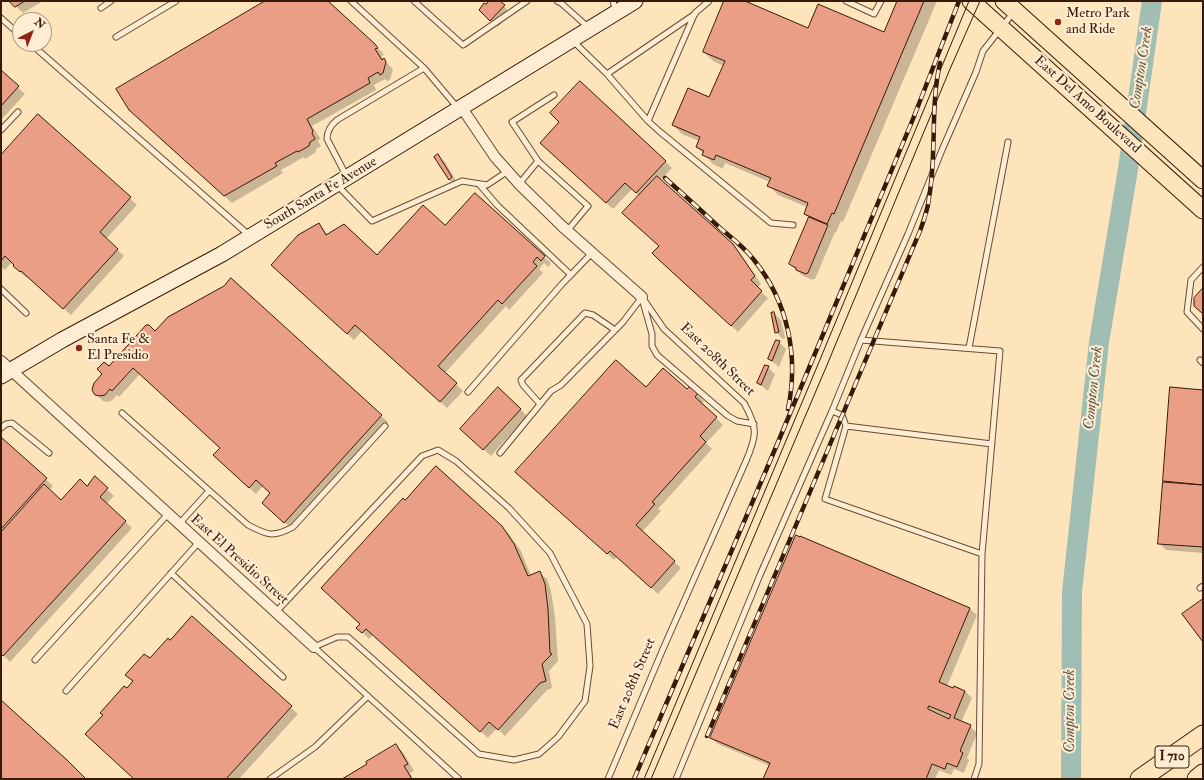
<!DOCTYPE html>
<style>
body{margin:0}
#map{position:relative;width:1204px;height:780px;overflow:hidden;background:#fde4ba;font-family:"IM FELL Double Pica",serif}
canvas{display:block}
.frame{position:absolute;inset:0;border:2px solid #371a09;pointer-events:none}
.north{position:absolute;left:12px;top:12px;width:40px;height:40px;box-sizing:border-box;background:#feedd2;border:1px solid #ae9982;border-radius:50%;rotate:42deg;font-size:11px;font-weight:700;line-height:16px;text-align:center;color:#371a09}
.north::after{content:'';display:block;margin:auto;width:14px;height:18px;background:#8f2418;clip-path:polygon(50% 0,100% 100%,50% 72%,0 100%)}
</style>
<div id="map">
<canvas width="1204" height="780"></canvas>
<div class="frame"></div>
<div class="north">N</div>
</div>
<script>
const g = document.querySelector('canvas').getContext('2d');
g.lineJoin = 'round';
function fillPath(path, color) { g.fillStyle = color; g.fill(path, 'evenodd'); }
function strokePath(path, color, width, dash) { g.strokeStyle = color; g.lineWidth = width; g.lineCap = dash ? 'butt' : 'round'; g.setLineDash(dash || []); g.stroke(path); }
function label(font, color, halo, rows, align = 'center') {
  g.font = font + ' "IM FELL Double Pica",serif'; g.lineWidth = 4; g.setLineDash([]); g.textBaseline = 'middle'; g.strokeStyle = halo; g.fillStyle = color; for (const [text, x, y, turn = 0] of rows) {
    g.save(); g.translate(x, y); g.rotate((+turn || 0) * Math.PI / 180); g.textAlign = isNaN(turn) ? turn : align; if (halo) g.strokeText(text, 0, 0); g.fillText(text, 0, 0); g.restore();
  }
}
fillPath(new Path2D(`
 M10,1H43L23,13Z
 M267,1H327L382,52L384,55L381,56L384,60L393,69L390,80L387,81L385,79L374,85L376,90L312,126L320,138L318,141L321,146L316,149V152L305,159L304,157L281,170L283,173L232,203L137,117Z
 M491,1H498L511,13L498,27L487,17L486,6Z
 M726,1H742L808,29L884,33L898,1H937L843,222L841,221L836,232H835L815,279H813V280L803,276L790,264L809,218L805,214L807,207L778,195L769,185L770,182L725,163L723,169L713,164L697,147L699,141L682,134L673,125L710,99L724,66L713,61L704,52Z
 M1,71L25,94L1,120Z
 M38,115L137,205L106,239L124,256L71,315L28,277L27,278L21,273L12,262L5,270L1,267V157Z
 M548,150L665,161L672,168L660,180L739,252L761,284L757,288L768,298L738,332L660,260V246L639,196L632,189L613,209Z
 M438,156L445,162L458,184L456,186L449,179Z
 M319,224L328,235L378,257L445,227L544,257L551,263L548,267L544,263L539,269L543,273L509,310L506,306L445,373L463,391L447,408L362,331L354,340L279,272Z
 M774,313L781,320L785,338L783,339L776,332Z
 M155,332L381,416L388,422L292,529L270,510L271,494L263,486L256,494L221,462V448L140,374L119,397L117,395L111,401L107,402L103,401L94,392L109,368Z
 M779,342L786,349L779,367L769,359Z
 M766,366L775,374L768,391L758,383Z
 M646,389L687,391L697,394L704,401L701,404L723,425L706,443L712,449L658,509L661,511L642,532L681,568L658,594L617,556L614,560L523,478Z
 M1203,391V553L1166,550L1159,543L1166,484L1164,481Z
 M520,409L527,416L491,456L468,435Z
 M2,439L53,486L49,490L61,501L87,487L95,478L114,496L106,504L132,528L10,662L1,653V440Z
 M502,527L509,534L521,551L531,576L540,573L547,579L551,591L555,617L558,661L549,671L552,688L547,690L505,736L497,728L488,738L373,635L369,639L358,628Z
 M801,537L970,609L977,615L947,686L953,689L954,687L965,691L972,698L961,722L970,726L977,733L967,758L969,760L964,773L954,769L951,775L939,770L935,779H764L770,766L718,744L711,738Z
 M192,617L298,714L239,779H135L86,734L134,682L127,675L150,660L170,641Z
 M396,746L403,752L414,771L410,773L413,779H344Z`), '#0003');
strokePath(new Path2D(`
 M1071,779L1072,592L1099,342L1128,169L1152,1`), '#a0beb4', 20);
const building = new Path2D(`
 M9,1H25L15,7Z
 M265,1H328L375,44L378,48L375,49L382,60L384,58L386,62L383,73L380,75L378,72L368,78L370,83L307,119L313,131L312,133L315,139L310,142L309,146L298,152L297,151L275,163L277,166L224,196L129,110L116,89Z
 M489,1H500L505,5L490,21L479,10L484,3L486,4Z
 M724,1H745L808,28L818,4L884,32L897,1H924L834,214L832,213L827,224L804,214L808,203L767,186L771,178L716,155L714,160L702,155L704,151L696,147L700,137L672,125L688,88L709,97L725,61L703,52Z
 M1,70L19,86L1,106Z
 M580,81L666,161L636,193L625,183L606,203L540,143L559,122L550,113Z
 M38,114L131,197L100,232L118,249L63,309L21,271L20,272L13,266L14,265L5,256L1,261V155Z
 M438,154L452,177L449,180L434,157Z
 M657,176L733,244L755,276L751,280L762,291L731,326L658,259L652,253L659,246L622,213Z
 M475,193L545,256L541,261L537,257L533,262L537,266L502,304L498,300L438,366L457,383L440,402L355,325L347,334L271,265L298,235L319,223L326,235L344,224L377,255L423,205L445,225Z
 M809,217L828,225L808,273H807L806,274L796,270V268L789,264Z
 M231,278L382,415L284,523L262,503L270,493L256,480L249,488L213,455L220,448L133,368L112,391L110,389L105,395L100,396L95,395L92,390L94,383L102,374L97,369L104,362L109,366L146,325H149L155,331L168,317L224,286Z
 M1203,288V314L1194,306V298Z
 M774,312L779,332L775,333L771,313Z
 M776,340L780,341L772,361L768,359Z
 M616,360L646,387L663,368L687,389L690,386L698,393L695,397L717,417L700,436L706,442L652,502L655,504L636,525L675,561L651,588L610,551L607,554L515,472Z
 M765,365L769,366L761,385L757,383Z
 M498,387L521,409L483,450L460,429Z
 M1170,387L1203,390V485L1163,481Z
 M2,438L47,478L1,529V439Z
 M436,466L502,526L514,544L528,576L540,571L545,584L548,609L550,653L552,654L542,664L546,681L540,683L498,730L489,722L480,732L366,629L362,633L356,628L360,624L321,588L403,498L405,500Z
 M95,476L108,488L100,497L126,521L3,656L1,654V532L44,484L61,500L80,479L87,486Z
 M1163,482L1203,485V547L1158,544Z
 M796,535L800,537V536L970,608L939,682L953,688L954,686L965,691L954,718L971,725L960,751L963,753L957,767L947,763L945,769L932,764L926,779H763L770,763L710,738ZM929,706L951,715L949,719L928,709Z
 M1203,599V642L1182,614Z
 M192,616L292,706L226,779H134L85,734L103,715L100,713L124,686L127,688L133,681L125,675L144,654L150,658L168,638L170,640Z
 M1,700L67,760L86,779H1Z
 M396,744L408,764L404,766L412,779H342L367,764L366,762Z`);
fillPath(building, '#eb9e86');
strokePath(building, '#371a09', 1);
const service = new Path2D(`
 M351,1L424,68
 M414,1L463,45L527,1
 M557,1L561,3L588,27
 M613,1L616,12
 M846,1L874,14L881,1
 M101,8L111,1
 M1,18L20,35
 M116,37L176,1
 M573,41L607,74L648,121L695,13L709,1
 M31,44L250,236
 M607,74L695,14
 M648,121L659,131L771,223L793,225
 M1,130L18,112
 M538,161L512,122L554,95
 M347,177L327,139C327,131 331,125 337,120L424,68L457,107
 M479,184L497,205L571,275
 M519,184L538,161L588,206L567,231
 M337,185L372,221L462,181L487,185L508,171
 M1203,267L1191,280L1187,312L1203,329
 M1,289L26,313
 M643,302L652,334V346L657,355L728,416L737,421L754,424
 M861,340L1000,351L982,554
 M969,348L1008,142
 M1200,360L1203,363
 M468,392L562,284L592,253
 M540,404L523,385L521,380L585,313L593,315L615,330
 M832,411L842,415L846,426L825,499L982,554L979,764L974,779
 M122,413L248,525C267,535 273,538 293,527L385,426
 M846,426L992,444
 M1,428L6,424L12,423L49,453
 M500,453L551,391L561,385L623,322L642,297
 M179,524L209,491
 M171,573L283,677
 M1200,588L1203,586
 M276,612L422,456L438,450L456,461L509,508L550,553L587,624L590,666L585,701L558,737L539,754L514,760L479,754L348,637H337L314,647L459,779
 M35,660L168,514
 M66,691L199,542
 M270,779L315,747L368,696
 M608,779L663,649L746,461C757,435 758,428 744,403L664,329L642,297
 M676,779L760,575L832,411L861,340L908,234L942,150L976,72L983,51L1013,13`);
const minor = new Path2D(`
 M462,108L495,157L520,185L563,227L642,297
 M1,361L314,647`);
const secondary = new Path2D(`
 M1,376L62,340L222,254L635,1`);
const primary = new Path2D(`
 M971,1L1203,210
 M1004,1L1203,180`);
const motorway = new Path2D(`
 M1140,779L1203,735
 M1197,779L1203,774`);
strokePath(service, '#684c35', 7);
strokePath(minor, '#684c35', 12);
strokePath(secondary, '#371a09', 17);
strokePath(primary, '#371a09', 19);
strokePath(motorway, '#371a09', 21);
strokePath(service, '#feedd2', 5);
strokePath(minor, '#feedd2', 10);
strokePath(secondary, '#feedd2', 15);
strokePath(primary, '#fde4ba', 17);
strokePath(motorway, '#fde4ba', 19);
strokePath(new Path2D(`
 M644,779L819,362L969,1
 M651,779L827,365L950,69L980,1`), '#371a09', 1);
const rail = new Path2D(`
 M665,178C684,195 703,212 721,229C733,239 745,248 754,260C788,302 799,356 788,409
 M707,736L920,231C924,220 928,209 929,198C937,153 930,107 940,63
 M634,779L776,447L913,119L959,1`);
strokePath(rail, '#371a09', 4.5);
strokePath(rail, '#feedd2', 3, [9]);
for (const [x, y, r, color] of [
 [1058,22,4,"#8f2418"],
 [79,348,4,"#8f2418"]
]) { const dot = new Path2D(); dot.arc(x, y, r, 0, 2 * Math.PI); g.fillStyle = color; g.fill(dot); strokePath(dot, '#feedd2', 1.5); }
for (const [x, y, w] of [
 [1172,757,34]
]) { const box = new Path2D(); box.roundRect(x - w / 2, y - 11, w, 22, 3); g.fillStyle = '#feedd2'; g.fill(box); strokePath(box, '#371a09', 1); }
label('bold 13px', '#371a09', null, [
 ["I 710",1172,757]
]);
label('14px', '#371a09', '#feedd2', [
 ["Metro Park",1066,14],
 ["and Ride",1066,30],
 ["Santa Fe &",87,340],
 ["El Presidio",87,356]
], 'left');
label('14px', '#371a09', '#feedd2', [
 ["East Del Amo Boulevard",1087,105,42],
 ["South Santa Fe Avenue",321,194,-31],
 ["East 208th Street",717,360,44],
 ["East El Presidio Street",239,560,42],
 ["East 208th Street",633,684,-67]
]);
label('italic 15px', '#5c5345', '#feedd2', [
 ["Compton Creek",1142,68,-81],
 ["Compton Creek",1094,388,-84],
 ["Compton Creek",1071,711,-90]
]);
</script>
